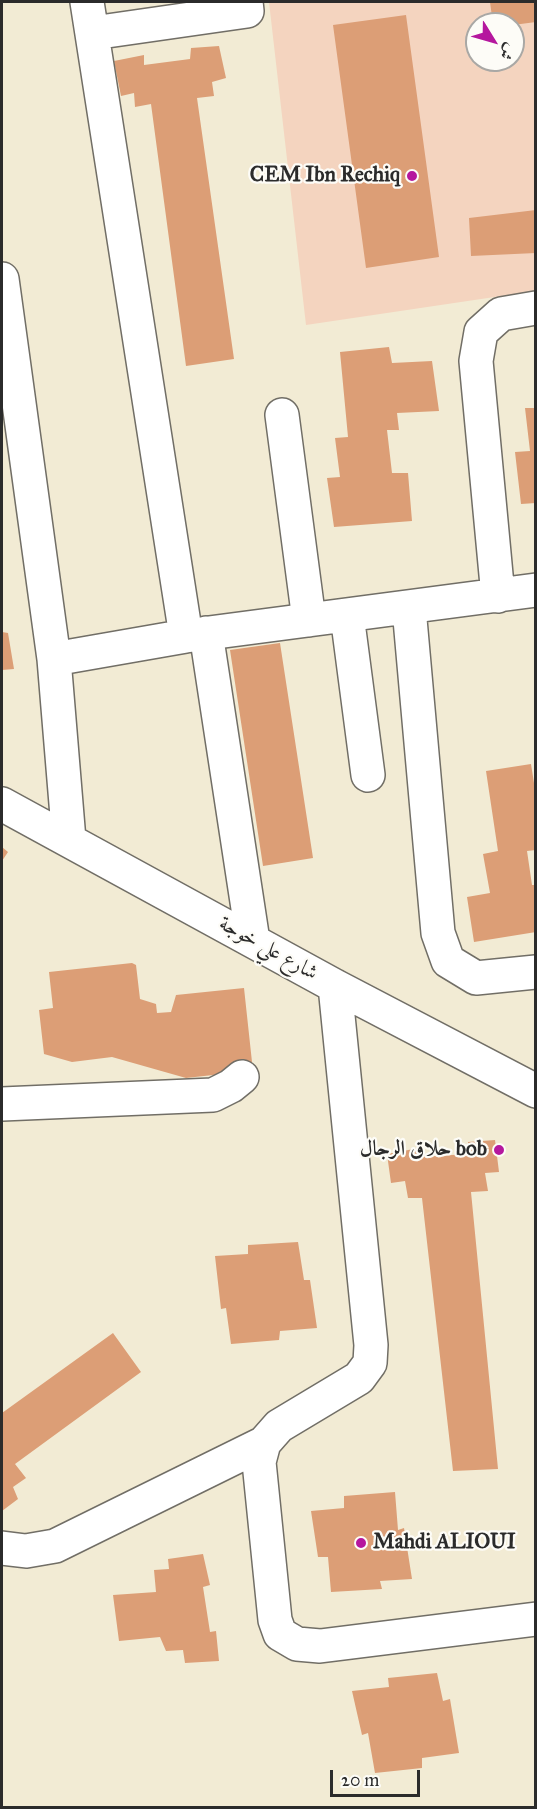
<!DOCTYPE html>
<meta charset="utf-8">
<style>
body{margin:0}
#map{position:relative;width:537px;height:1809px;overflow:hidden;background:#f2ebd4;font-family:"IM FELL Great Primer",Amiri,serif}
canvas{display:block}
.frame{position:absolute;inset:0;border:3px solid #2b2b2b;pointer-events:none}
.north{position:absolute;left:465px;top:12px;width:60px;height:60px;box-sizing:border-box;background:#fdfcf7;border:2px solid #a9a8a5;border-radius:50%;rotate:127deg;font-size:16px;font-weight:700;line-height:24px;text-align:center;color:#2b2b2b}
.north::after{content:'';display:block;margin:auto;width:21px;height:27px;background:#b5179e;clip-path:polygon(50% 0,100% 100%,50% 72%,0 100%)}
.scale{position:absolute;left:330px;top:1770px;width:90px;height:27px;box-sizing:border-box;border:3px solid #2b2b2b;border-top:0;padding-left:8px;font-size:18px;line-height:21px;white-space:nowrap;color:#2b2b2b;-webkit-text-stroke:4px #fdfcf7;paint-order:stroke}
</style>
<div id="map">
<canvas width="537" height="1809"></canvas>
<div class="frame"></div>
<div class="north">ش</div>
<div class="scale">20 m</div>
</div>
<script>
const g = document.querySelector('canvas').getContext('2d');
g.lineJoin = 'round';
function fillPath(path, color) { g.fillStyle = color; g.fill(path, 'evenodd'); }
function strokePath(path, color, width, dash) { g.strokeStyle = color; g.lineWidth = width; g.lineCap = dash ? 'butt' : 'round'; g.setLineDash(dash || []); g.stroke(path); }
function label(font, color, halo, rows, align = 'center') {
  g.font = font + ' "IM FELL Great Primer",Amiri,serif'; g.lineWidth = 4.5; g.setLineDash([]); g.textBaseline = 'middle'; g.strokeStyle = halo; g.fillStyle = color; for (const [text, x, y, turn = 0] of rows) {
    g.save(); g.translate(x, y); g.rotate((+turn || 0) * Math.PI / 180); g.textAlign = isNaN(turn) ? turn : align; if (halo) g.strokeText(text, 0, 0); g.fillText(text, 0, 0); g.restore();
  }
}
fillPath(new Path2D(`
 M269,2H535V291L306,325ZM477,24H513V60H477Z`), '#f4d4bf');
fillPath(new Path2D(`
 M490,2H536V22L513,25L493,24Z
 M406,15L439,257L366,268L333,25Z
 M219,46L226,78L212,82L214,96L197,98L234,359L186,366L151,104L135,107L134,93L121,96L114,61L144,55V65L190,59L191,48Z
 M536,210V253L471,256L469,218Z
 M389,347L392,363L432,361L439,411L397,413L399,430H387L392,473H408L412,521L334,527L327,478L340,477L335,438L348,437L340,352Z
 M525,408H536V503L521,504L515,452L530,451Z
 M2,632L8,633L14,669L2,670Z
 M280,643L313,858L263,866L230,650Z
 M531,764L534,783H536V850L527,851L532,885H536V932L474,942L467,897L490,893L483,854L498,851L486,771Z
 M2,847L8,852L2,861Z
 M132,963L136,965L140,999L156,1004L157,1013L171,1012L176,995L244,988L252,1062L249,1071L186,1078L112,1057L72,1062L44,1054L39,1010L53,1008L49,972Z
 M495,1140L499,1172L485,1173L488,1191L471,1192L498,1469L453,1471L422,1198H408L405,1181L391,1183L387,1154L419,1148L420,1157L468,1154V1142Z
 M298,1242L304,1280H310L317,1328L280,1331L279,1340L231,1344L226,1308L221,1309L215,1256L248,1254V1245Z
 M113,1333L141,1372L15,1464L26,1478L13,1487L18,1499L2,1511V1413Z
 M395,1492L398,1530L404,1528L412,1579L380,1581L382,1589L331,1592L328,1557H318L311,1511L344,1508V1496Z
 M203,1554L210,1585L203,1587L210,1632L216,1631L219,1661L185,1663L183,1650L166,1651L160,1637L119,1641L113,1595L156,1592L154,1570L169,1569L168,1559Z
 M437,1673L443,1701L450,1699L459,1753L422,1758V1768L375,1773L368,1733L362,1735L352,1691L389,1687L388,1678Z`), '#dc9e76');
const minor = new Path2D(`
 M87,2L186,636
 M93,33L247,11L246,2
 M2,279L54,659L69,840
 M282,415L309,620
 M498,596L476,361L481,332L501,314L536,308
 M409,608L438,933L448,961L476,978L536,972
 M347,615L368,775
 M206,633L253,941
 M54,659L186,636L536,590
 M2,804L335,986L536,1091
 M335,986L371,1345L370,1363L359,1378L279,1426L264,1443L259,1462L275,1620L280,1634L297,1644L320,1646L536,1619
 M2,1104L213,1095L231,1086L242,1077
 M2,1548L26,1551L55,1546L264,1443`);
strokePath(minor, '#716e66', 36);
strokePath(minor, '#fff', 33);
for (const [x, y, r, color] of [
 [412,176,6,"#b5179e"],
 [499,1150,6,"#b5179e"],
 [361,1543,6,"#b5179e"]
]) { const dot = new Path2D(); dot.arc(x, y, r, 0, 2 * Math.PI); g.fillStyle = color; g.fill(dot); strokePath(dot, '#fdfcf7', 2); }
label('bold 21px', '#2b2b2b', '#fdfcf7', [
 ["CEM Ibn Rechiq",400,176],
 ["حلاق الرجال bob",487,1150],
 ["Mahdi ALIOUI",373,1543,"left"]
], 'right');
label('21px', '#2b2b2b', '#fdfcf7', [
 ["شارع علي خوجة",268,949,29]
]);
</script>
